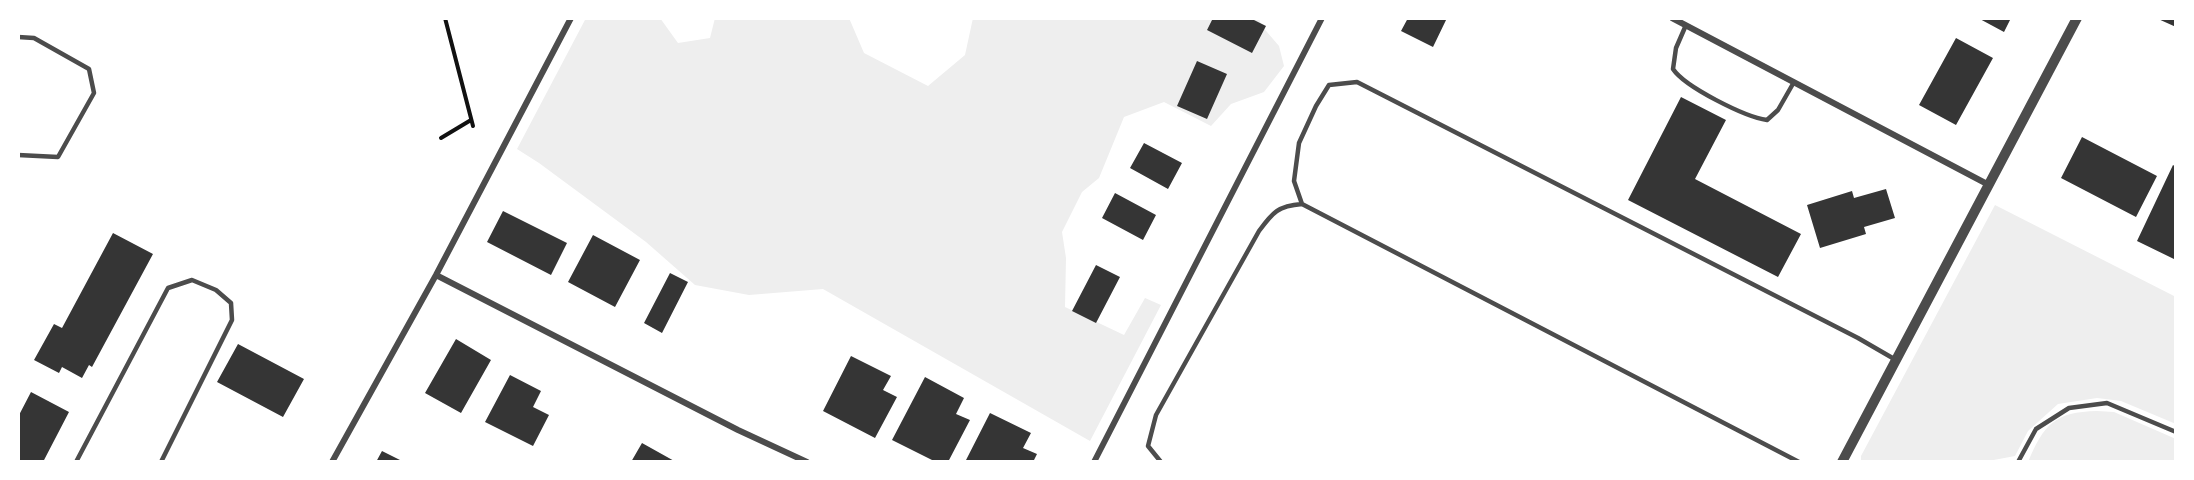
<!DOCTYPE html>
<style>
body{margin:0}
#map{position:relative;width:2194px;height:480px;overflow:hidden;background:#fff;font-family:"PT Sans",sans-serif}
canvas{display:block}
.frame{position:absolute;inset:0;border:20px solid #fff;pointer-events:none}
</style>
<div id="map">
<canvas width="2194" height="480"></canvas>
<div class="frame"></div>
</div>
<script>
const g = document.querySelector('canvas').getContext('2d');
g.lineJoin = 'round';
function fillPath(path, color) { g.fillStyle = color; g.fill(path, 'evenodd'); }
function strokePath(path, color, width, dash) { g.strokeStyle = color; g.lineWidth = width; g.lineCap = dash ? 'butt' : 'round'; g.setLineDash(dash || []); g.stroke(path); }
fillPath(new Path2D(`
 M586,18H660L678,43L710,38L715,18H849L864,53L928,86L965,55L973,18H1259L1261,25L1279,46L1284,66L1264,92L1231,104L1211,126L1164,102L1124,117L1099,178L1082,192L1062,232L1066,258L1065,307L1124,335L1145,298L1161,305L1090,441L823,289L749,295L695,285L646,242L539,163L517,149Z
 M1995,205L2176,297V424L2121,401L2097,398L2058,404L2028,431L2015,456L1983,462H1861V456Z
 M2097,411L2114,412L2176,439V462H2028C2044,424 2055,412 2097,411Z`), '#eee');
fillPath(new Path2D(`
 M1213,18H1250L1266,26L1252,53L1207,30Z
 M1408,18H1447L1433,47L1401,31Z
 M1978,18H2011L2004,32Z
 M2156,18H2176V27Z
 M1956,38L1993,58L1956,125L1919,105Z
 M1197,61L1227,74L1207,119L1177,106Z
 M1681,97L1726,120L1695,179L1801,234L1778,277L1628,200Z
 M2082,137L2157,176L2136,217L2061,178Z
 M1144,143L1182,163L1168,189L1130,168Z
 M2173,165L2176,167V260L2137,241Z
 M1886,189L1895,218L1864,227L1866,234L1820,248L1807,205L1852,191L1854,198Z
 M1115,193L1156,215L1143,240L1102,218Z
 M503,211L567,243L551,275L487,242Z
 M113,233L153,254L92,367L89,365L82,378L62,367L59,373L34,360L54,324L62,328Z
 M593,235L640,260L615,307L568,282Z
 M1096,265L1120,277L1096,323L1072,311Z
 M670,273L688,282L662,333L644,323Z
 M456,339L491,360L461,413L425,393Z
 M238,344L304,379L283,417L217,382Z
 M851,356L891,376L883,390L897,397L875,438L823,411Z
 M510,375L541,391L533,407L549,415L533,446L485,422Z
 M925,377L964,398L956,414L970,420L948,462H936L892,440Z
 M31,392L69,412L43,462H18V417Z
 M990,413L1031,433L1023,448L1037,454L1033,462H965Z
 M642,443L676,462H631Z
 M382,451L400,460L399,462H376Z`), '#353535');
strokePath(new Path2D(`
 M445,18L473,126
 M441,138L471,120`), '#111', 4);
strokePath(new Path2D(`
 M1686,25L1676,48L1673,69C1685,87 1745,117 1767,120L1778,110L1794,82
 M18,37L34,38L89,69L94,93L58,157L18,155
 M1302,204L1294,181L1299,143L1316,106L1329,85L1357,82L1858,338L1896,360
 M76,462L168,288L192,280L216,290L231,303L232,320L161,462
 M1161,462L1148,446L1156,415L1259,231C1273,212 1278,206 1302,204L1799,462
 M2018,462L2036,429L2069,408L2107,403L2176,432`), '#4c4c4c', 4.5);
strokePath(new Path2D(`
 M1672,18L1989,185
 M436,275L738,430L807,462
 M332,462L436,275L571,18
 M1094,462L1322,18`), '#4c4c4c', 6);
strokePath(new Path2D(`
 M1842,462L2077,18`), '#4c4c4c', 10);
</script>
